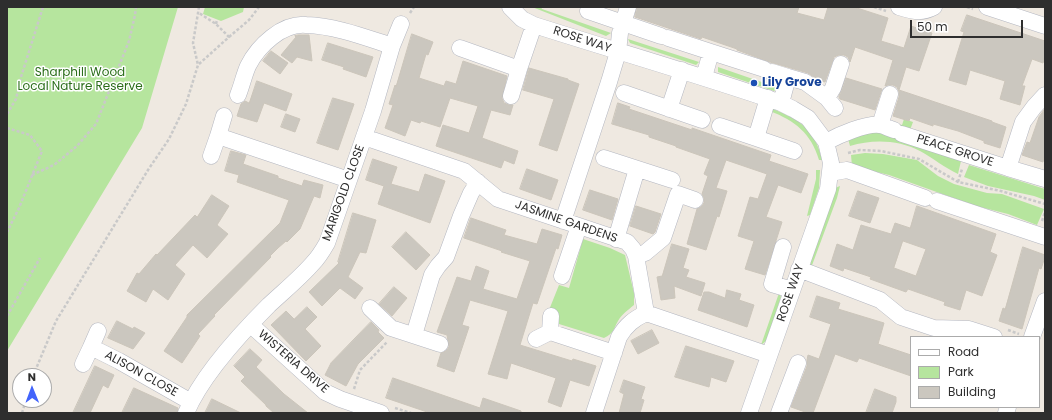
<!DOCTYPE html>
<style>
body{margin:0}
#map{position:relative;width:1052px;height:420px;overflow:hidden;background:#efe9e1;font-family:Poppins,sans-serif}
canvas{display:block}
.frame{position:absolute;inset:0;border:8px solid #2e2e2e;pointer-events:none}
.legend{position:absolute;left:910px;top:336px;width:130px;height:72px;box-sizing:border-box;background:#fff;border:1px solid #ababab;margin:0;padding:5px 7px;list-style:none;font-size:12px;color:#2e2e2e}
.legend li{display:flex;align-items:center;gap:8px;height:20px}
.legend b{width:20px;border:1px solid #ababab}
.north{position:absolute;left:12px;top:368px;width:40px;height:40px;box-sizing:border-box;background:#fff;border:1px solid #ababab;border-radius:50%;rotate:359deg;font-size:11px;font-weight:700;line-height:16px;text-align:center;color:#2e2e2e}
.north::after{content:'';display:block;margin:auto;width:14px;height:18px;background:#4264fb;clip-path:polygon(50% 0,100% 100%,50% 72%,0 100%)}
.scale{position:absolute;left:910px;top:20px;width:113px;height:18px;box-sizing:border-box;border:2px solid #2e2e2e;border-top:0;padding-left:5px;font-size:12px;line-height:14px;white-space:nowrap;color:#2e2e2e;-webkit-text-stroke:3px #fff;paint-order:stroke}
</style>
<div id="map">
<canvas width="1052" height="420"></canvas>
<div class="frame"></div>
<ul class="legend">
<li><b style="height:5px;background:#fff"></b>Road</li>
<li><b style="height:11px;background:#b6e59e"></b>Park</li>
<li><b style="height:11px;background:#cbc7bf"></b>Building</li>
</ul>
<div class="north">N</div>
<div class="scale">50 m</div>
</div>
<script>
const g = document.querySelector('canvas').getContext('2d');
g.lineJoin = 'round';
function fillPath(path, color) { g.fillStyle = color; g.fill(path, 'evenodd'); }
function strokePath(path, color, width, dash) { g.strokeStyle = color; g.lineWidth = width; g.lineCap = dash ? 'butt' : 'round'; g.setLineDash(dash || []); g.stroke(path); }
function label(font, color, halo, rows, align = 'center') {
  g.font = font + ' Poppins,sans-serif'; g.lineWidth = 3; g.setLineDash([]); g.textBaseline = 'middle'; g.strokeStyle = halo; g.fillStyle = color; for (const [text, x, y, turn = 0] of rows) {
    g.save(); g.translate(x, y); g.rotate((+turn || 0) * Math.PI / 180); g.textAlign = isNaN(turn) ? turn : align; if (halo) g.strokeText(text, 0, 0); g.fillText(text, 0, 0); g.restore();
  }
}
fillPath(new Path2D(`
 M7,7H178L142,128L7,351Z
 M205,7H244L243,12L221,21L203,14Z
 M532,7H541L542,9L611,33L606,36Z
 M628,39L699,62L696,65L630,43Z
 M718,67L779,88L774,91L718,72Z
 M773,109C800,120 815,129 822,160H819C811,133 795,121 770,111Z
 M904,119L913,122L910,130L961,161L958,174C945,168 933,158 920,151C899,140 873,139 850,146L848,139L891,122L902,125Z
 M865,153L883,154L917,160L938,176L954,184L987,193L1002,194L1044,209L1037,225L1008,214L976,206L889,175L852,166L851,155Z
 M969,165L1045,189V200L1034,196L988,186L964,177Z
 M816,170H820L819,188L810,215L807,216L816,179Z
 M840,186L837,198L811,268V259L835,188Z
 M583,239L610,248L625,255L634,293V305C628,310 622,314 618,321C613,330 614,333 604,338L559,324L549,310L559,285L569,288Z
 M779,293L781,297L766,341L761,345Z`), '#b6e59e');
const building = new Path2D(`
 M637,7H799L797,13L824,20L828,7H854L888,18L881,41L904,48L911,26L932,33L919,71L906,67L899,90L992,121V122L1006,127L1000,148L984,143V141L958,131L933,124V126L910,118L909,121L893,116L899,97V92L897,87L893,85H888L885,86L893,60L855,47L850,62L848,57L844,55H839L834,57L825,82L818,80L808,73L770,62L737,50V49L702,37L701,39L635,17Z
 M967,15L1045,41V56L1043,63L1032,59L1022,86H1025L1020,105L1000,99L1005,81L970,70L966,85L949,80L964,32L961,31Z
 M412,34L433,42L428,55L426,54L419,78L444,86L446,81L456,84L463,61L507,76L502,98L504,103L509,105H513L510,115L491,110L482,138L518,151L514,164L504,160L501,168L436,146L443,125L469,133L478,106L450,98L440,127L421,121L420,123L411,120L405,136L385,128L393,105L389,104L395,85L396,86Z
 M298,35H309L312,61L297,57L292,63L281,55L296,37L295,36Z
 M328,43L373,57L366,77L343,69L344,67L322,60Z
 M271,51L288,63L280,74L263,61Z
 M529,68L568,79V80L579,84L557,151L539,145L554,99L523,90Z
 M846,78L882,89L875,110L840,99L839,97Z
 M257,81L292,94L286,111L264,103L257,122L237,116L241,104L245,101L249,103Z
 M333,98L354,104L338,150L317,143Z
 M618,103L630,107L629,109L692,130V128L771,155L769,161L808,174L801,193L778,185L766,217L782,222L765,275L745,269L754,241L738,236L750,197L758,199L767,174L726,160L716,188L727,191L719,217L717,216L706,250L687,244L697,209L701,207L704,203V198L702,194L708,176L704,174L710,159L676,147V146L649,137V135L612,124Z
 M1045,109V154L1043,162L1022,155L1027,142L1030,143L1039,117Z
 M286,114L300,119L295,132L281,127Z
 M231,151L246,155L243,164L278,176V178L302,186L304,180L323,185L320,198L314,196L300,229L287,242L286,241L278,248L270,256L271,257L214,315L215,316L198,334L200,336L182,363L164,351L187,317V315L280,223L289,200L237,182L239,175L225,171Z
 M373,159L397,167L391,184L419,192L425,174L445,181L430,223L378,204L384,186L366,180Z
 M527,169L558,180L551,200L520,189Z
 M590,190L618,199L612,220L583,210Z
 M858,191L879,198L870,223L849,216Z
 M212,195L229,206L217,225L228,234L207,258L193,245L175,265L185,274L168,300L153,289L146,302L127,291L137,273L139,274L156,254L157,255L195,215L197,217Z
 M636,206L661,214L655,232L653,234L630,226Z
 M917,206L996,234L990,252L997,255L982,296L966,290L960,310L944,305L945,302L908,289L906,292L870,279L871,277L844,268L843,271L830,266L837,244L853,250L861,225L891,234L895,223L910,228ZM903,241L926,249L916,276L894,268Z
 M353,213L376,220L366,253L360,252L348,277L363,288L355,299L340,288L322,306L309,292L339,263L338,262Z
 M471,218L506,230L504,235L537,244L542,229L562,235L558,249L556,248L537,304L533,303L520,345L572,361L573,359L596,366L589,386L570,380L561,407L548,402L556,378L511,363L507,379L488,374L508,311L470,300L462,325L469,327L454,372L437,366L441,353L446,351L449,347L447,335L437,332L457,277L471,281L476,266L489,271L483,289L517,299L530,261L501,252L502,251L464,238Z
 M406,232L430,255L416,270L392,247Z
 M672,244L689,249L683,268L689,270L686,277L705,283L701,296L674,286L675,298L661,300L657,277L662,276Z
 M1023,247L1045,255V257L1041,269L1039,268L1022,329L999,321L1003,308L1005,309Z
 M394,287L407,298L392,316L379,304Z
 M727,290L741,294L739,300L754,305L747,327L698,310L704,292H709L725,298Z
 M817,296L840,303L838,309L884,323L878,344L911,355V376L859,358L857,362L835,354L813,413H808L791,407L807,366V360L808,355L819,359L831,324L810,317Z
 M307,307L317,317L305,329L321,346L306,361L271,325L286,311L294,319Z
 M117,321L133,329L134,327L145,333L133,349L108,338Z
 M371,322L379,330L378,332L384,338L358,364L346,386L325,375L331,363Z
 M652,330L659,343L638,354L631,341Z
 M686,346L734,361L726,382L711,377L709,387L675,377Z
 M250,349L262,360L256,367L284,394L308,413H274L266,406V405L241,381L245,377L234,366Z
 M95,366L114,375L108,388L103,385L90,413H73Z
 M393,378L480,408L483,398L521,411V413H430L386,398Z
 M624,380L645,387L641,399L644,400L640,413H619L624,394L620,392Z
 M134,388L178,408L177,413H122Z
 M875,389L896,397V402L892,413H866Z
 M212,399L241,413H205Z`);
fillPath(building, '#cbc7bf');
strokePath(building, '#cbc5ba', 1);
const minor = new Path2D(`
 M510,7L522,19L534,25C616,51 699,75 781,103L793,109L808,118L826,142L831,163L828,189L749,413
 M590,7L588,11L661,36
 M899,7C912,11 921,14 934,7
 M987,7L1045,26
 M668,38L711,52L704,77
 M460,48L519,69L534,25
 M711,52L764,69
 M772,72L788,77L781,103
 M788,77L805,82L827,98L835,108
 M624,93L702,120
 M238,95C242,85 244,75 248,66C258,46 282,23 306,25C336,26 364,37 392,46
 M1045,95L1034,107L1023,122L1008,168L1045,179
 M511,96L519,69
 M827,98L833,88L841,64
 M669,109L682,70
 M880,125L890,94
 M720,126L756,138L768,98
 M902,134L1008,168
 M218,136L224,116
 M364,137L464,171L498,199L627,242L633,249L636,256L646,313
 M756,138L794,151
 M826,142C839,135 866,123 880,125C885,126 890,129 894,130
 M211,156L218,136L349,180
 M604,158L672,180
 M830,173L847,170L925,198
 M937,201L1045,237
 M563,221L609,82L618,52L620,33L628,7
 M616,239L637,169
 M783,247L772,284L792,290
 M636,256L645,253L663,238L678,194L695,200
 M799,269L880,300L901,317L934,328L969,329L994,337
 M562,276L579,226
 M370,308L391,328L440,344
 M646,313L769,355
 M251,325L325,392L340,399L381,413
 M550,332L614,353
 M414,335L432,275L438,266L446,257L461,216L471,193L478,182
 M1032,337L1045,301
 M536,339L550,332L551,316
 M91,347L98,331
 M83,364L91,347L119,361L191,402
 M186,413C202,375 240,334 269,305C284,291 300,278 313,263C319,257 323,250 327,243L373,111L392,46L401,24
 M594,413L619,337C626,325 634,319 646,313
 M779,413L798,363
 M1006,413L1008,407`);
strokePath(minor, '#b4b7c1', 17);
strokePath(new Path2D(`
 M874,7L886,11
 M967,7L973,9
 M410,13L414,7
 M216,24L217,20
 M229,37L249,20L259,7
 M199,64L229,37L216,24L199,13
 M7,114L16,99L21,77L43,7
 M7,128L30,135L42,151L19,208L7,232
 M848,153L860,150L881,151L919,159L958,182L1001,191L1045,204
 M32,175L54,165L77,146L96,124L129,41L135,15L136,7
 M958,182L962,169
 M1042,221L1045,212
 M7,316L40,258
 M1008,330L1019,334
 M33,376L56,321L148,170L169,139L186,104L198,65L193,43L199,7
 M354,389L360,370L387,342
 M395,408L411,413
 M22,413L26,400`), '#c9c9c9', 2.5, [3, 2]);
strokePath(minor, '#fff', 16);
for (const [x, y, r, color] of [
 [754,83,4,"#1a4fb4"]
]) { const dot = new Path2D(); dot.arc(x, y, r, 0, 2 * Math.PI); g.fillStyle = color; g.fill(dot); strokePath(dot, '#fff', 1.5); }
label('12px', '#2e2e2e', '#fff', [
 ["ROSE WAY",582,40,18],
 ["PEACE GROVE",955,151,18],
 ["MARIGOLD CLOSE",344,193,-70],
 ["JASMINE GARDENS",566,222,19],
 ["ROSE WAY",791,293,-71],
 ["WISTERIA DRIVE",293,362,41],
 ["ALISON CLOSE",141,374,29]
]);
label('12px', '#2c6e1b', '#fff', [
 ["Sharphill Wood",80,73],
 ["Local Nature Reserve",80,87]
]);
label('bold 12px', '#164399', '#fff', [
 ["Lily Grove",762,83]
], 'left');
</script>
